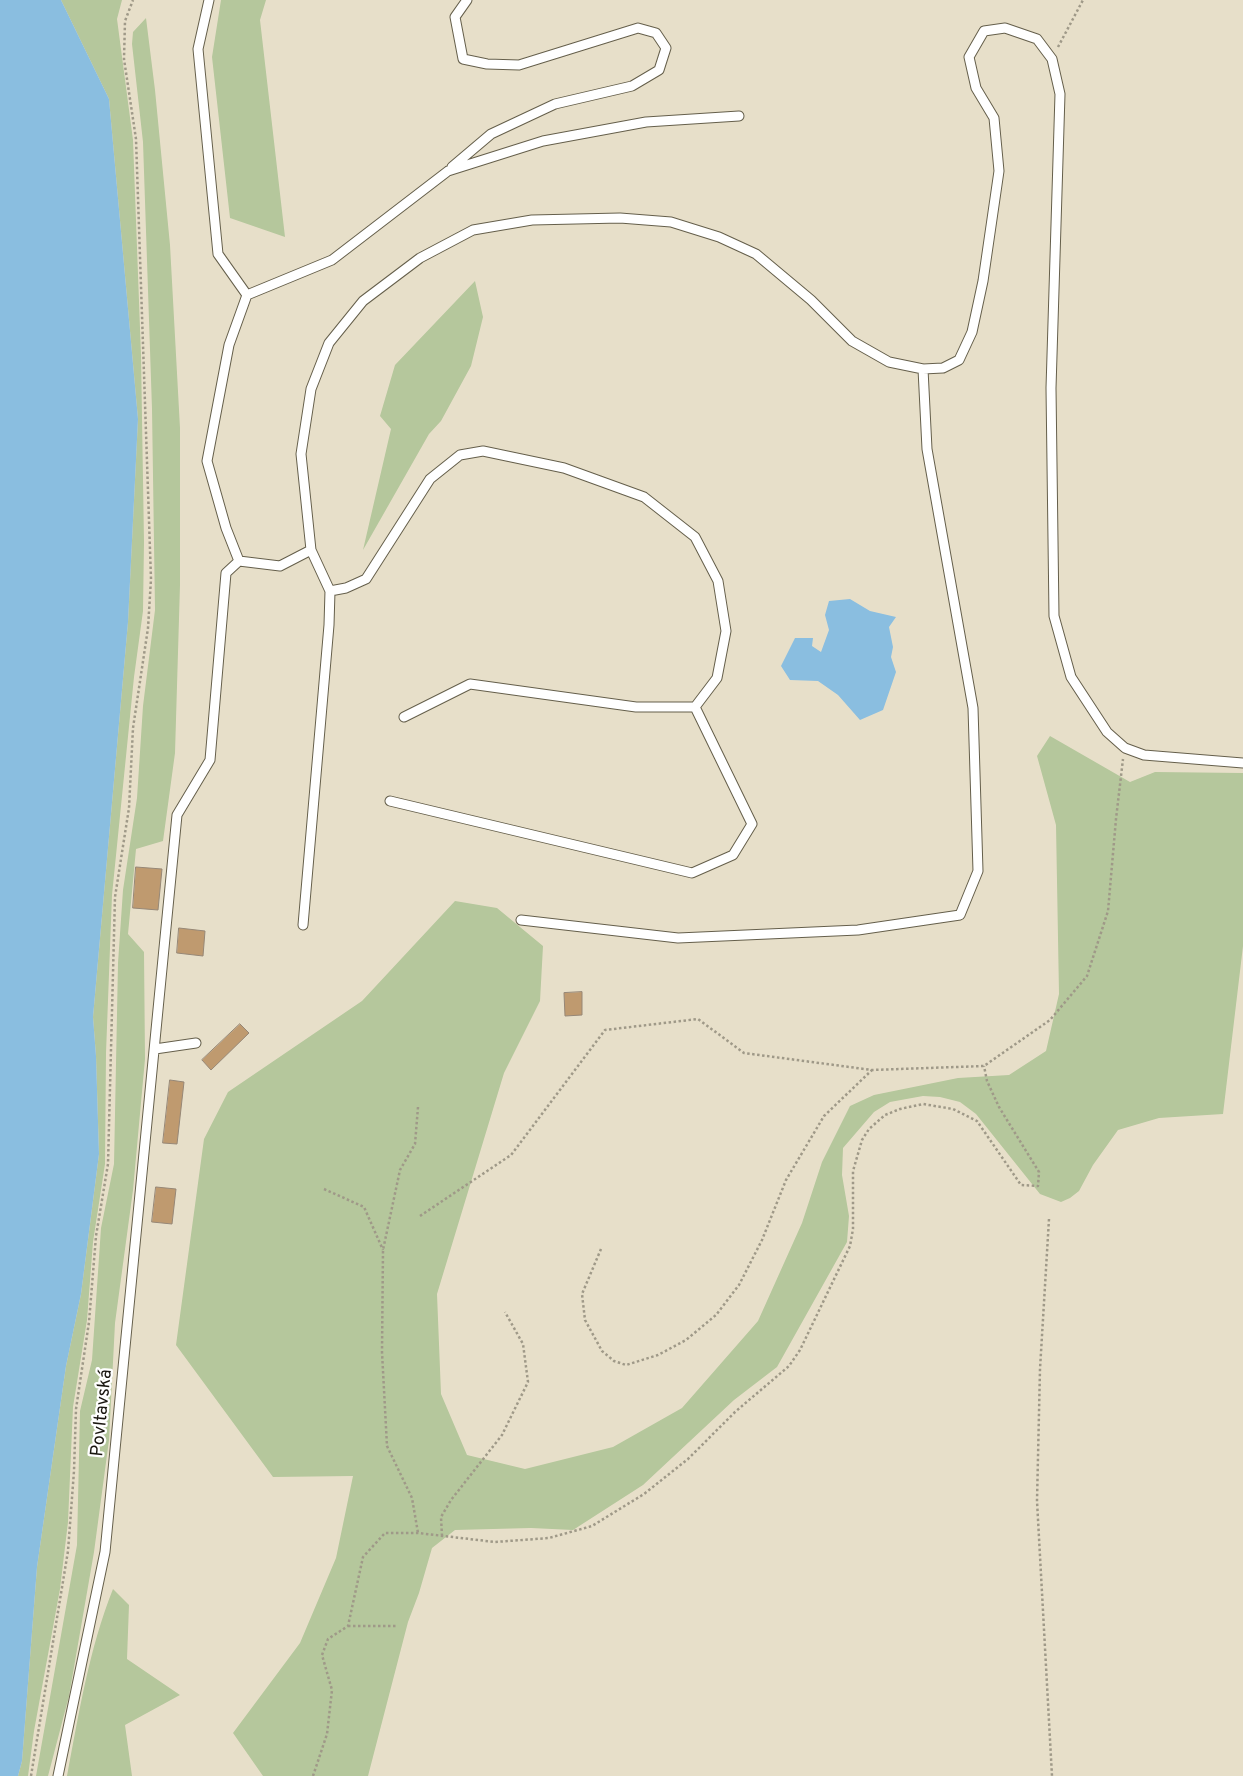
<!DOCTYPE html>
<meta charset="utf-8">
<style>
body{margin:0}
canvas{display:block;background:#e7dfc9}
</style>
<canvas width="1243" height="1776"></canvas>
<script>
const g = document.querySelector('canvas').getContext('2d');
g.lineJoin = 'round';
function fillPath(path, color) { g.fillStyle = color; g.fill(path, 'evenodd'); }
function strokePath(path, color, width, dash) { g.strokeStyle = color; g.lineWidth = width; g.lineCap = dash ? 'butt' : 'round'; g.setLineDash(dash || []); g.stroke(path); }
function label(font, color, halo, rows, align = 'center') {
  g.font = font + ' Overpass,sans-serif'; g.lineWidth = 4.5; g.setLineDash([]); g.textBaseline = 'middle'; g.strokeStyle = halo; g.fillStyle = color; for (const [text, x, y, turn = 0] of rows) {
    g.save(); g.translate(x, y); g.rotate((+turn || 0) * Math.PI / 180); g.textAlign = isNaN(turn) ? turn : align; if (halo) g.strokeText(text, 0, 0); g.fillText(text, 0, 0); g.restore();
  }
}
fillPath(new Path2D(`
 M61,0H122L117,19L133,140L141,355L144,542L143,611L134,677L112,895L106,1053L105,1164L93,1242L87,1320L73,1407L68,1522L60,1589L34,1731L28,1776H18L22,1761L37,1567L66,1366L81,1294L99,1154L96,1056L93,1017L128,622L138,419L109,99Z
 M221,0H266L260,20L285,237L230,218L212,57Z
 M146,18L155,90L170,245L180,428V585L175,753L163,841L136,849L128,934L144,952L145,1059L133,1190L115,1323L109,1440L94,1552L69,1696L48,1776H36L77,1545L80,1411L92,1360L101,1228L114,1164L118,963L123,890L137,798L143,706L155,610L152,409L143,142L132,44L133,32Z
 M475,281L483,317L471,366L441,421L429,434L363,550L391,429L380,416L395,365Z
 M1050,736L1130,782L1155,772L1243,773V946L1223,1114L1159,1118L1118,1130L1093,1165L1079,1191L1070,1198L1061,1202L1040,1194L976,1114L960,1102L940,1097L923,1096L890,1102L874,1112L843,1148L842,1175L849,1216L847,1242L777,1367L734,1400L643,1485L573,1530L531,1528L455,1530L432,1548L419,1593L408,1622L368,1776H263L233,1733L300,1643L336,1558L353,1476L273,1477L176,1345L204,1139L228,1092L362,1001L455,901L497,908L543,946L540,1001L504,1073L437,1294L441,1394L467,1455L525,1469L613,1447L682,1408L758,1321L802,1223L822,1162L850,1106L874,1095L958,1078L1009,1075L1046,1051L1059,994L1056,825L1037,756Z
 M113,1589L129,1605L127,1659L180,1695L125,1725L132,1776H67C79,1713 89,1649 113,1589Z`), '#b5c79c');
fillPath(new Path2D(`
 M0,0H61L109,99L138,419L128,622L93,1017L96,1056L99,1154L81,1294L66,1366L37,1567L22,1761L18,1776H0Z
 M850,599L870,611L896,617L889,627L893,647L891,657L896,672L883,710L860,720L838,695L818,681L790,680L781,666L795,638H813L812,646L821,652L829,630L825,615L829,601Z`), '#8abee0');
const building = new Path2D(`
 M136,867L162,869L158,910L133,908Z
 M179,928L205,931L203,956L177,953Z
 M582,992V1015L565,1016L564,993Z
 M240,1024L249,1033L211,1070L202,1060Z
 M170,1080L184,1082L177,1144L163,1143Z
 M156,1187L176,1189L172,1224L152,1222Z`);
fillPath(building, '#bf9a6f');
strokePath(building, '#968776', 1);
const lane = new Path2D(`
 M209,0L198,49L218,254L247,295
 M452,167L491,134L555,104L632,86L659,70L666,48L656,33L638,28L519,65L487,64L463,59L455,17L467,0
 M311,550L280,566L239,561L226,528L207,461L229,345L247,295L332,260L448,171L543,141L646,122L739,116
 M330,591L346,588L366,579L430,479L460,455L483,451L564,468L644,497L695,537L718,581L726,631L717,678L695,707H636L470,684L404,717
 M390,801L692,873L733,855L752,824L695,707
 M521,920L678,938L858,930L960,915L978,871L973,708L927,449L923,369
 M303,925L329,625L330,591L311,550L301,454L311,389L329,343L363,301L420,258L473,230L532,220L620,218L671,222L719,237L756,254L811,300L852,341L889,362L923,369L943,368L959,360L972,332L983,281L999,171L994,118L976,88L969,57L984,31L1005,28L1037,39L1052,59L1060,94L1051,388L1054,616L1071,677L1107,732L1125,748L1144,755L1243,763
 M155,1049L196,1043
 M58,1776L105,1552L177,815L210,760L226,573L239,561`);
strokePath(lane, '#655f4b', 11);
strokePath(new Path2D(`
 M1058,47L1083,0
 M418,1107L415,1144L400,1170L383,1250L382,1352L387,1446L412,1498L418,1533
 M324,1189L364,1207L383,1250
 M420,1216L511,1155L605,1030L698,1019L744,1053L872,1070L984,1066L1050,1020L1087,976L1108,911L1116,819L1123,759
 M1049,1219L1040,1369L1037,1501L1052,1776
 M601,1249L582,1294L585,1320L602,1351L614,1361L626,1365L658,1355L686,1340L716,1315L739,1285L762,1240L786,1180L824,1116L872,1070
 M442,1536L441,1517L451,1500L502,1435L528,1382L523,1344L505,1312
 M348,1626H398
 M31,1776L68,1551L74,1471L76,1409L89,1322L96,1236L108,1164L115,897L129,808L133,728L148,628L151,579L136,139L124,59L125,21L133,0
 M313,1776L327,1734L332,1690L322,1655L328,1639L348,1626L363,1557L385,1533H418L495,1542L549,1538L592,1526L644,1494L688,1459L735,1412L789,1366L800,1350L850,1246L853,1229V1171L862,1140L869,1129L885,1115L900,1109L923,1104L953,1109L977,1121L1021,1185L1038,1186L1039,1172L999,1107L987,1081L984,1066`), '#9f9988', 2.5, [2.5, 2.5]);
strokePath(lane, '#fff', 9);
label('18px', '#19160f', '#fff', [
 ["Povltavská",103,1413,-84]
]);
</script>
